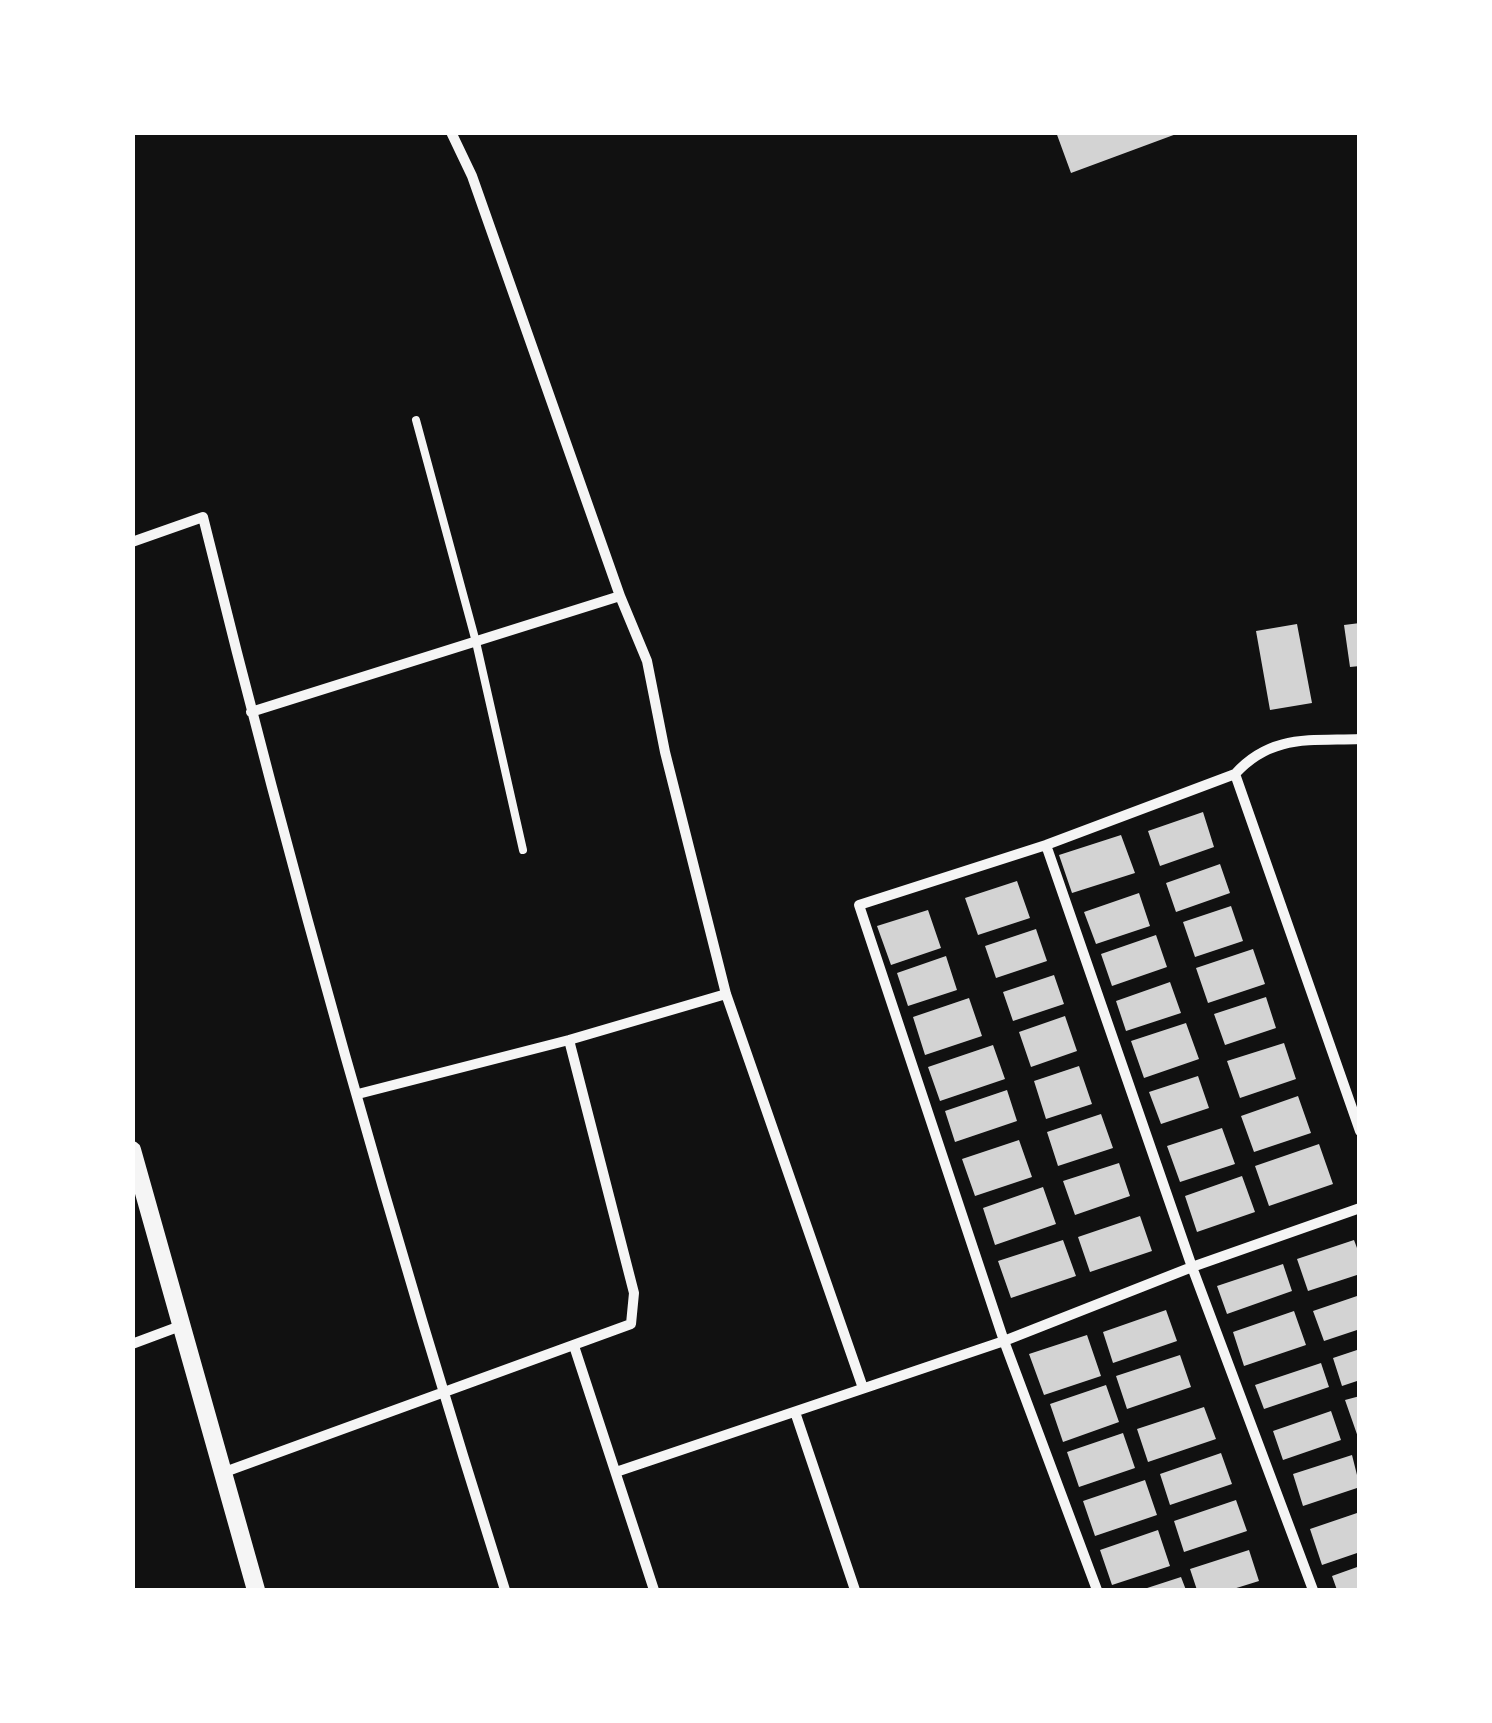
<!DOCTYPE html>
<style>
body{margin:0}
#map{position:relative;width:1492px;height:1723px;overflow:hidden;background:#111;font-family:Poppins,sans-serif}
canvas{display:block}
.frame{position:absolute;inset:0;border:135px solid #fff;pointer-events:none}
</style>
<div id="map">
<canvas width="1492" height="1723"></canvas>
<div class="frame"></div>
</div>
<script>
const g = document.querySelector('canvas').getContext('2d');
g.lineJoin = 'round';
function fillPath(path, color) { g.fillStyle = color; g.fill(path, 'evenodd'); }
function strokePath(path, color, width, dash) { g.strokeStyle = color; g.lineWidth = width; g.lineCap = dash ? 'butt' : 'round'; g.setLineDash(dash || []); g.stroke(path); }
fillPath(new Path2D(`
 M1056,132H1179V133L1071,173Z
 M1360,623V666L1350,667L1344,625Z
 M1297,624L1312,703L1270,710L1256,631Z
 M1203,812L1214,847L1160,866L1148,831Z
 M1121,835L1135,873L1072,893L1059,855Z
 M1220,864L1230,893L1176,912L1166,883Z
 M1017,881L1030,918L978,935L965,898Z
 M1139,893L1150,926L1096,944L1084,912Z
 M1231,906L1243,941L1195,957L1183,922Z
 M928,910L941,948L891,965L877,926Z
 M1036,929L1047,961L996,978L985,946Z
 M1156,935L1167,967L1112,986L1101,954Z
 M1253,949L1265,984L1208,1003L1196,968Z
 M946,956L957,990L908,1006L897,973Z
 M1054,975L1064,1004L1013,1021L1003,992Z
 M1170,982L1181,1013L1126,1031L1116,1001Z
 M1266,997L1276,1028L1225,1045L1214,1014Z
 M969,998L982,1036L925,1055L913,1017Z
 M1065,1016L1077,1051L1031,1067L1019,1032Z
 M1186,1023L1199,1059L1144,1078L1131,1041Z
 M1284,1043L1296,1079L1240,1098L1227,1061Z
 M993,1045L1005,1079L940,1101L928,1067Z
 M1079,1066L1092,1104L1046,1119L1034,1081Z
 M1198,1076L1209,1108L1161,1124L1149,1092Z
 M1007,1090L1017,1121L955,1142L945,1111Z
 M1298,1096L1311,1133L1254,1152L1241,1116Z
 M1101,1114L1113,1148L1058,1166L1047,1132Z
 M1222,1128L1235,1164L1180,1182L1167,1146Z
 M1019,1140L1032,1177L975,1196L962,1159Z
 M1319,1144L1333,1184L1269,1206L1255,1166Z
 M1119,1163L1130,1196L1075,1215L1063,1181Z
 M1242,1176L1255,1212L1197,1232L1185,1196Z
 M1043,1187L1056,1224L995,1245L983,1208Z
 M1140,1216L1152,1251L1090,1272L1078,1237Z
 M1063,1240L1076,1276L1011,1298L998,1261Z
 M1354,1240L1360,1256V1274L1308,1291L1297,1259Z
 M1283,1264L1292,1291L1227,1314L1217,1286Z
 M1360,1295V1329L1324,1341L1313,1311Z
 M1166,1310L1177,1341L1113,1363L1103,1332Z
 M1294,1311L1306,1345L1244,1366L1233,1332Z
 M1087,1335L1101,1376L1044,1395L1029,1354Z
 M1360,1349V1380L1342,1386L1333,1358Z
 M1180,1355L1191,1387L1127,1409L1116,1376Z
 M1321,1363L1329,1387L1264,1409L1255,1385Z
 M1106,1385L1119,1422L1063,1442L1050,1404Z
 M1360,1396V1440H1359L1345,1400Z
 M1204,1407L1216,1439L1148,1462L1137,1429Z
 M1331,1411L1341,1440L1283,1460L1273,1431Z
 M1123,1433L1135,1468L1079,1487L1067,1452Z
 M1221,1453L1232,1484L1170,1505L1160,1474Z
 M1352,1455L1360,1487L1303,1506L1293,1474Z
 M1145,1480L1157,1515L1095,1536L1083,1501Z
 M1236,1500L1247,1531L1184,1552L1174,1521Z
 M1360,1512V1552L1322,1565L1310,1529Z
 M1158,1530L1170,1566L1112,1585L1100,1550Z
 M1249,1550L1259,1581L1230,1590H1197L1190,1569Z
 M1360,1566V1590H1337L1332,1576Z
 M1181,1577L1186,1590H1141Z`), '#d3d3d3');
strokePath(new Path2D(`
 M416,420L476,642L523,850`), '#f5f5f5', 8);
strokePath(new Path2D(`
 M451,132L472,176L620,596L647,661L665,752L726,994L863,1388
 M132,542L203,517C292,878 393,1236 505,1590
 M251,712L620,596
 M1235,774L1360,1131
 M1046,845L1192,1267L1313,1590
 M358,1094L569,1040L726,994
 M132,1344L183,1325
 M574,1346L654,1590
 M795,1412L855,1590
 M616,1472L1004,1341L1192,1267L1360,1208
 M222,1473L631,1324L634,1293L569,1040
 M1097,1590L1004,1341L859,905L1046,845L1235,774C1271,734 1310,741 1360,739`), '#f5f5f5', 10);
strokePath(new Path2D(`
 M132,1150L256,1590`), '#f5f5f5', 18);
</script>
